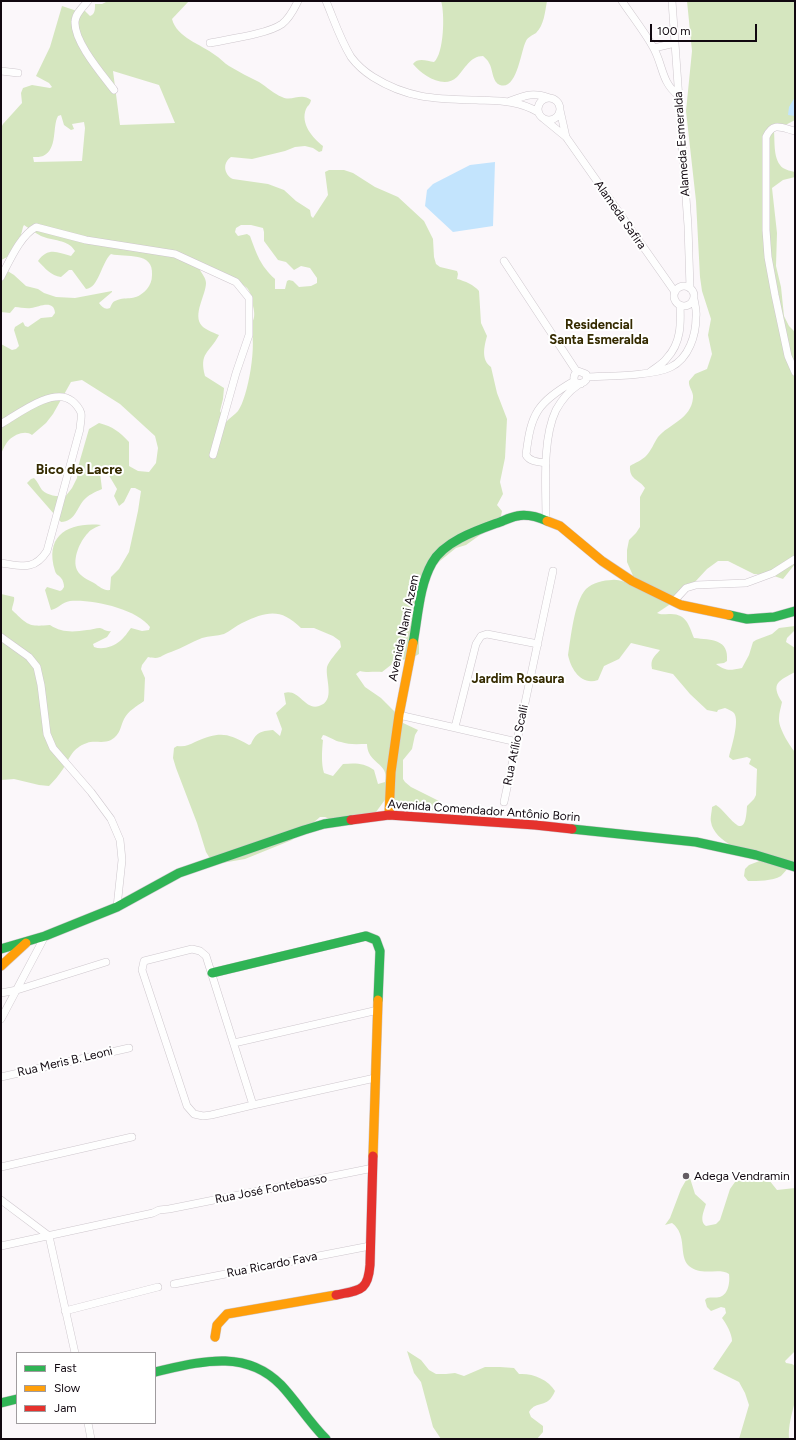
<!DOCTYPE html>
<meta charset="utf-8">
<style>
body{margin:0}
#map{position:relative;width:796px;height:1440px;overflow:hidden;background:#fbf7fa;font-family:Figtree,sans-serif}
canvas{display:block}
.frame{position:absolute;inset:0;border:2px solid #110810;pointer-events:none}
.legend{position:absolute;left:16px;top:1352px;width:140px;height:72px;box-sizing:border-box;background:#fff;border:1px solid #a09c9f;margin:0;padding:5px 7px;list-style:none;font-size:12px;color:#110810}
.legend li{display:flex;align-items:center;gap:8px;height:20px}
.legend b{width:20px;border:1px solid #a09c9f}
.scale{position:absolute;left:650px;top:24px;width:107px;height:18px;box-sizing:border-box;border:2px solid #110810;border-top:0;padding-left:5px;font-size:12px;line-height:14px;white-space:nowrap;color:#110810;-webkit-text-stroke:3px #fff;paint-order:stroke}
</style>
<div id="map">
<canvas width="796" height="1440"></canvas>
<div class="frame"></div>
<ul class="legend">
<li><b style="height:5px;background:#30b455"></b>Fast</li>
<li><b style="height:5px;background:#ff9f0a"></b>Slow</li>
<li><b style="height:5px;background:#e5322d"></b>Jam</li>
</ul>
<div class="scale">100 m</div>
</div>
<script>
const g = document.querySelector('canvas').getContext('2d');
g.lineJoin = 'round';
function fillPath(path, color) { g.fillStyle = color; g.fill(path, 'evenodd'); }
function strokePath(path, color, width, dash) { g.strokeStyle = color; g.lineWidth = width; g.lineCap = dash ? 'butt' : 'round'; g.setLineDash(dash || []); g.stroke(path); }
function label(font, color, halo, rows, align = 'center') {
  g.font = font + ' Figtree,sans-serif'; g.lineWidth = 4; g.setLineDash([]); g.textBaseline = 'middle'; g.strokeStyle = halo; g.fillStyle = color; for (const [text, x, y, turn = 0] of rows) {
    g.save(); g.translate(x, y); g.rotate((+turn || 0) * Math.PI / 180); g.textAlign = isNaN(turn) ? turn : align; if (halo) g.strokeText(text, 0, 0); g.fillText(text, 0, 0); g.restore();
  }
}
fillPath(new Path2D(`
 M108,1H189L172,19C177,38 201,44 215,55C220,58 224,63 229,66C239,72 249,77 259,82C267,87 274,94 282,97C292,102 301,92 311,100C310,105 308,105 306,109C300,124 313,138 323,146L322,151L319,152L313,148L305,146L295,147L285,151L252,159L231,157C222,163 224,175 233,179L268,184L284,190L296,201L310,210L311,216L313,218L328,195L325,172L329,170H344L353,173L375,187L398,197L424,221L433,239L434,257L436,264L440,267L457,271L458,274L457,279C465,281 474,285 479,291L481,323L487,336C484,347 481,360 491,367L497,393L507,419L505,458L500,482L503,494L497,505L502,511L501,516L492,528L480,535L466,545L456,548L425,573L413,614L419,642V654L412,658L396,661L382,672C375,671 367,673 360,671L356,674L365,687L381,698L395,712L401,722L418,730L415,735L412,749L403,760V779L405,782L411,787L439,801V804L437,809C423,814 401,802 387,797L376,812L332,820L325,817H320L313,823L305,825L292,840L245,859L222,863L209,857L206,852L197,823L176,768L173,758L174,748L177,746C185,747 189,745 195,742C219,732 226,732 249,745L251,744C256,733 260,731 273,730L280,736L282,729L276,713L286,704L284,693C299,688 305,711 319,706C336,701 325,679 327,667C329,661 337,652 341,647L340,641L333,636L314,628H301C281,608 267,611 242,623C236,626 230,631 224,634C217,636 209,636 202,638C192,642 182,648 171,652C160,655 162,660 148,657L142,665L141,669L145,678L144,701C137,706 128,711 124,719C120,727 121,734 111,740C103,744 94,740 87,743C72,748 70,758 63,769C59,775 54,781 49,786L39,785L14,779L1,780V594L14,597C15,601 12,606 12,610C28,625 28,627 50,625C62,633 74,632 87,630C91,630 96,628 100,628C104,629 106,632 111,631L107,637L93,644L94,647C102,650 113,647 120,641C124,638 128,632 131,628L142,631L149,630L150,627C137,609 92,599 70,601C62,602 58,609 51,610L45,590L47,587L60,591L62,590L64,587C64,584 63,580 61,578C59,575 56,575 55,571C44,535 69,522 101,525C97,527 91,529 88,533C80,541 72,559 77,570C80,576 88,580 94,583C100,587 104,591 110,590L111,577L119,569L129,552L138,511L141,491L135,488H131L124,502L119,506L114,496L117,489L104,467L102,468L100,473L102,489C95,492 88,495 83,501C76,510 75,521 61,522L27,483L31,479L34,478C38,482 39,486 42,490C48,496 57,496 65,497L72,488L77,478L78,467L89,429L99,423C113,427 119,431 129,442V466L138,471L149,472L156,463L158,448L155,436L120,404L82,380L71,382L53,414L46,423L32,435C26,430 15,434 9,440C6,443 3,449 1,454V344L12,350L16,349L19,346L14,330L15,327L23,322L25,326L28,327L41,318L52,317L55,313C54,299 39,307 31,308C26,309 20,307 15,307L10,313L1,312V267L14,275L26,286L38,289L44,293L56,297L75,298L112,291V292L99,303C102,307 105,310 110,308C111,306 112,302 115,301C129,295 134,303 147,289C150,285 152,281 152,275C154,251 126,258 111,254C101,263 99,288 86,289L72,270H69L61,277C51,276 45,268 38,261C48,247 57,252 71,256L75,251C68,239 52,241 41,236C35,233 30,229 24,225L23,227C20,240 15,255 1,260V128L3,124L22,103L21,93L23,88L32,85L50,88L52,87L49,83L36,76L50,47L62,6L77,11H85L90,16C95,14 95,10 95,4H102ZM113,71L159,85L175,123L120,125ZM61,115L64,125L71,130L74,129L72,124L84,122L85,128L82,161L34,162L33,157C36,157 41,157 43,156C58,149 52,127 58,116ZM241,225H251L263,228L264,232V241L278,260L286,262L294,270L301,266L310,268L317,278V283L311,286L299,287L293,281L289,280L287,281L285,289H275V279C260,265 257,255 250,236L247,234L238,236L235,232L236,228ZM201,267C214,272 237,278 247,288C251,292 252,300 253,306C255,314 255,319 250,326C258,341 248,398 238,411C235,415 229,418 226,422L220,411L223,399L224,388L205,376C199,352 209,354 219,335C214,333 206,330 202,326C192,315 206,295 206,283C206,278 202,274 200,270ZM323,735C329,736 334,741 341,742C349,745 358,744 367,744C367,747 368,751 369,753C375,765 389,766 385,782L378,784L374,770C364,763 356,763 343,764L333,776L324,773C321,764 322,749 323,740L321,739Z
 M441,1H547C545,12 544,25 536,33C533,35 528,37 526,41C521,50 517,91 500,85C492,82 493,69 489,63C488,60 485,58 483,56C470,56 465,69 457,77C444,90 422,75 413,64C418,57 427,61 434,62C444,54 445,13 441,1Z
 M687,1H795V120L774,131C775,143 773,160 783,168C786,170 791,171 795,172V177L783,180L772,188L777,233L776,266L781,287L784,316L789,326L795,332V564L783,579L771,575L754,574L728,561H718L707,569L681,597L657,613C661,615 664,614 669,614C686,613 689,625 694,638C712,640 729,639 727,661L724,663L716,664C727,672 730,670 742,668L749,655L753,642L756,640L772,634L779,628L795,626V630L787,638L786,642L795,648V672C779,681 770,683 782,702C781,707 779,713 779,718C778,727 789,745 795,752V866H790C787,869 784,873 781,876C772,881 758,881 748,881L744,876L745,869L749,865L762,860C747,853 714,842 711,822C710,818 712,811 712,807L716,805C730,814 745,847 747,806L754,799L756,795L757,769L749,764L751,759L747,757L733,760L729,757C731,748 740,721 734,713C732,711 728,709 725,708L718,710L717,712L707,710L690,694L673,674L652,669C650,659 654,657 660,650L631,643L619,659L604,666L598,680C581,686 571,669 568,655C571,637 574,602 586,589C592,583 604,580 612,580C618,579 625,582 630,584L634,578L627,562V550L629,540L636,533L640,527V497L645,488C639,479 629,480 630,466C635,463 642,460 646,456C651,451 654,443 658,437C669,424 691,419 693,398C694,392 688,387 689,381L695,374L707,369L712,354L708,335L711,319L702,291L700,277L696,201L686,111L692,51Z
 M689,1175L695,1194L706,1204C704,1211 699,1221 706,1226L716,1224L720,1220L730,1189L735,1182L754,1176L769,1180L777,1190L795,1188V1351L785,1361L786,1363L792,1364L795,1366C795,1377 796,1390 795,1401C792,1414 788,1425 789,1439H739L749,1405L745,1393L739,1382L713,1369L732,1341C732,1334 726,1323 722,1318L726,1313L725,1308L721,1307L711,1311L707,1307L705,1300L707,1298C711,1297 716,1298 720,1297C729,1294 730,1281 729,1274C718,1267 702,1277 689,1266C678,1256 688,1235 672,1223L665,1225L670,1218L681,1189Z
 M407,1351L421,1360L429,1370L436,1374H446L455,1373L464,1376L485,1367H500L514,1368L519,1374C532,1373 548,1379 555,1391C547,1410 537,1399 529,1412L531,1417L543,1426V1432L537,1439H441L433,1427L421,1382L414,1373Z`), '#d5e6bf');
fillPath(new Path2D(`
 M795,97V116L788,115L789,107Z
 M495,162L493,226L453,232L425,206L427,190L433,184L470,165Z`), '#c3e4fd');
const street = new Path2D(`
 M88,1C83,7 75,14 75,22C74,42 102,74 114,90
 M326,1C334,20 340,39 351,57C357,65 365,72 373,77C408,99 437,99 476,100C498,101 518,100 538,112
 M622,1C632,16 644,31 653,47C663,64 661,82 678,95
 M672,1L688,226L690,288
 M210,43C229,39 268,34 282,24C290,18 294,9 298,1
 M654,48L675,43
 M1,71L18,73
 M538 109a11 11 0 1 1 22 0a11 11 0 1 1-22 0Z
 M510,101C526,95 533,92 550,98
 M560,110L566,137
 M544,119L566,137L675,292
 M795,131C782,128 773,121 766,137V230L768,257L775,295L788,356L795,372
 M504,261L577,372
 M1,277C10,260 20,236 36,227L86,240L175,254L236,282L249,298V335L236,373L213,455
 M674 296a10 10 0 1 1 20 0a10 10 0 1 1-20 0Z
 M650,372C655,368 663,364 667,358C681,343 681,324 680,305
 M586,377C608,376 653,376 671,367C689,358 696,335 696,317C697,311 695,305 694,299
 M1,424C18,414 54,386 72,401C75,403 80,409 81,413C82,418 80,424 80,429L47,551C34,571 22,566 1,563
 M546,463C539,462 530,462 526,455C531,413 537,403 574,381
 M546,519C546,487 542,439 556,410C561,401 569,391 578,385C581,383 584,383 586,380C587,377 586,377 586,374L578,371C574,374 573,378 575,382L581,384
 M674,601L686,588L696,585L746,583L773,573L795,559
 M1,637L29,657L37,667L41,685L47,734L53,748L91,792L111,819L120,840L122,860L117,907
 M399,715L517,742
 M455,727L476,644L481,636L487,634L538,644
 M504,802L553,571
 M1,993L17,990L106,962
 M1,1019L45,936
 M234,1043L378,1010
 M1,1077L129,1048
 M253,1105L206,956L200,951L192,949L144,961L142,970L187,1106L194,1114L203,1116L211,1115L253,1105L375,1078
 M1,1167L132,1137
 M1,1200L49,1236L75,1353
 M1,1246L153,1213L159,1210L169,1209L373,1168
 M174,1284L370,1246
 M65,1311L158,1287
 M88,1423L91,1439`);
const fast = new Path2D(`
 M729,615L747,619L774,617L795,611
 M413,643C418,617 419,586 432,563C444,541 478,530 500,522C505,520 511,517 517,516C527,514 538,517 547,521
 M572,829L696,842L756,855L795,867
 M1,949L45,936L117,907L179,873L304,830L324,824L351,820
 M212,973L366,936L376,940L380,951L378,1000
 M155,1372C199,1362 245,1348 281,1385C297,1402 309,1422 326,1439
 M1,1403L17,1399`);
const slow = new Path2D(`
 M547,521L560,526L602,561L632,581L681,605L729,615
 M389,815L391,772L399,715L413,643
 M1,966L26,943
 M373,1156L378,1000
 M215,1337L217,1325L227,1314L336,1295`);
const jam = new Path2D(`
 M351,820L389,815L535,825L572,829
 M336,1295C359,1290 368,1292 370,1265L373,1156`);
strokePath(street, '#cec7cd', 8);
strokePath(fast, '#cec7cd', 10);
strokePath(slow, '#cec7cd', 10);
strokePath(jam, '#cec7cd', 10);
strokePath(street, '#fefefe', 7);
strokePath(fast, '#30b455', 9);
strokePath(slow, '#ff9f0a', 9);
strokePath(jam, '#e5322d', 9);
for (const [x, y, r, color] of [
 [686,1176,4,"#635c62"]
]) { const dot = new Path2D(); dot.arc(x, y, r, 0, 2 * Math.PI); g.fillStyle = color; g.fill(dot); strokePath(dot, '#fff', 1.5); }
label('12px', '#110810', '#fff', [
 ["Alameda Esmeralda",682,144,-94],
 ["Alameda Safira",620,215,55],
 ["Avenida Nami Azem",404,628,-78],
 ["Rua Atílio Scalli",516,745,-78],
 ["Avenida Comendador Antônio Borin",484,811,4],
 ["Rua Meris B. Leoni",65,1062,-13],
 ["Rua José Fontebasso",271,1189,-11],
 ["Rua Ricardo Fava",272,1265,-11]
]);
label('12px', '#110810', '#fff', [
 ["Adega Vendramin",694,1176]
], 'left');
label('bold 13px', '#352b00', '#fff', [
 ["Residencial",599,325],
 ["Santa Esmeralda",599,340],
 ["Jardim Rosaura",518,679]
]);
label('bold 14px', '#352b00', '#fff', [
 ["Bico de Lacre",79,470]
]);
</script>
